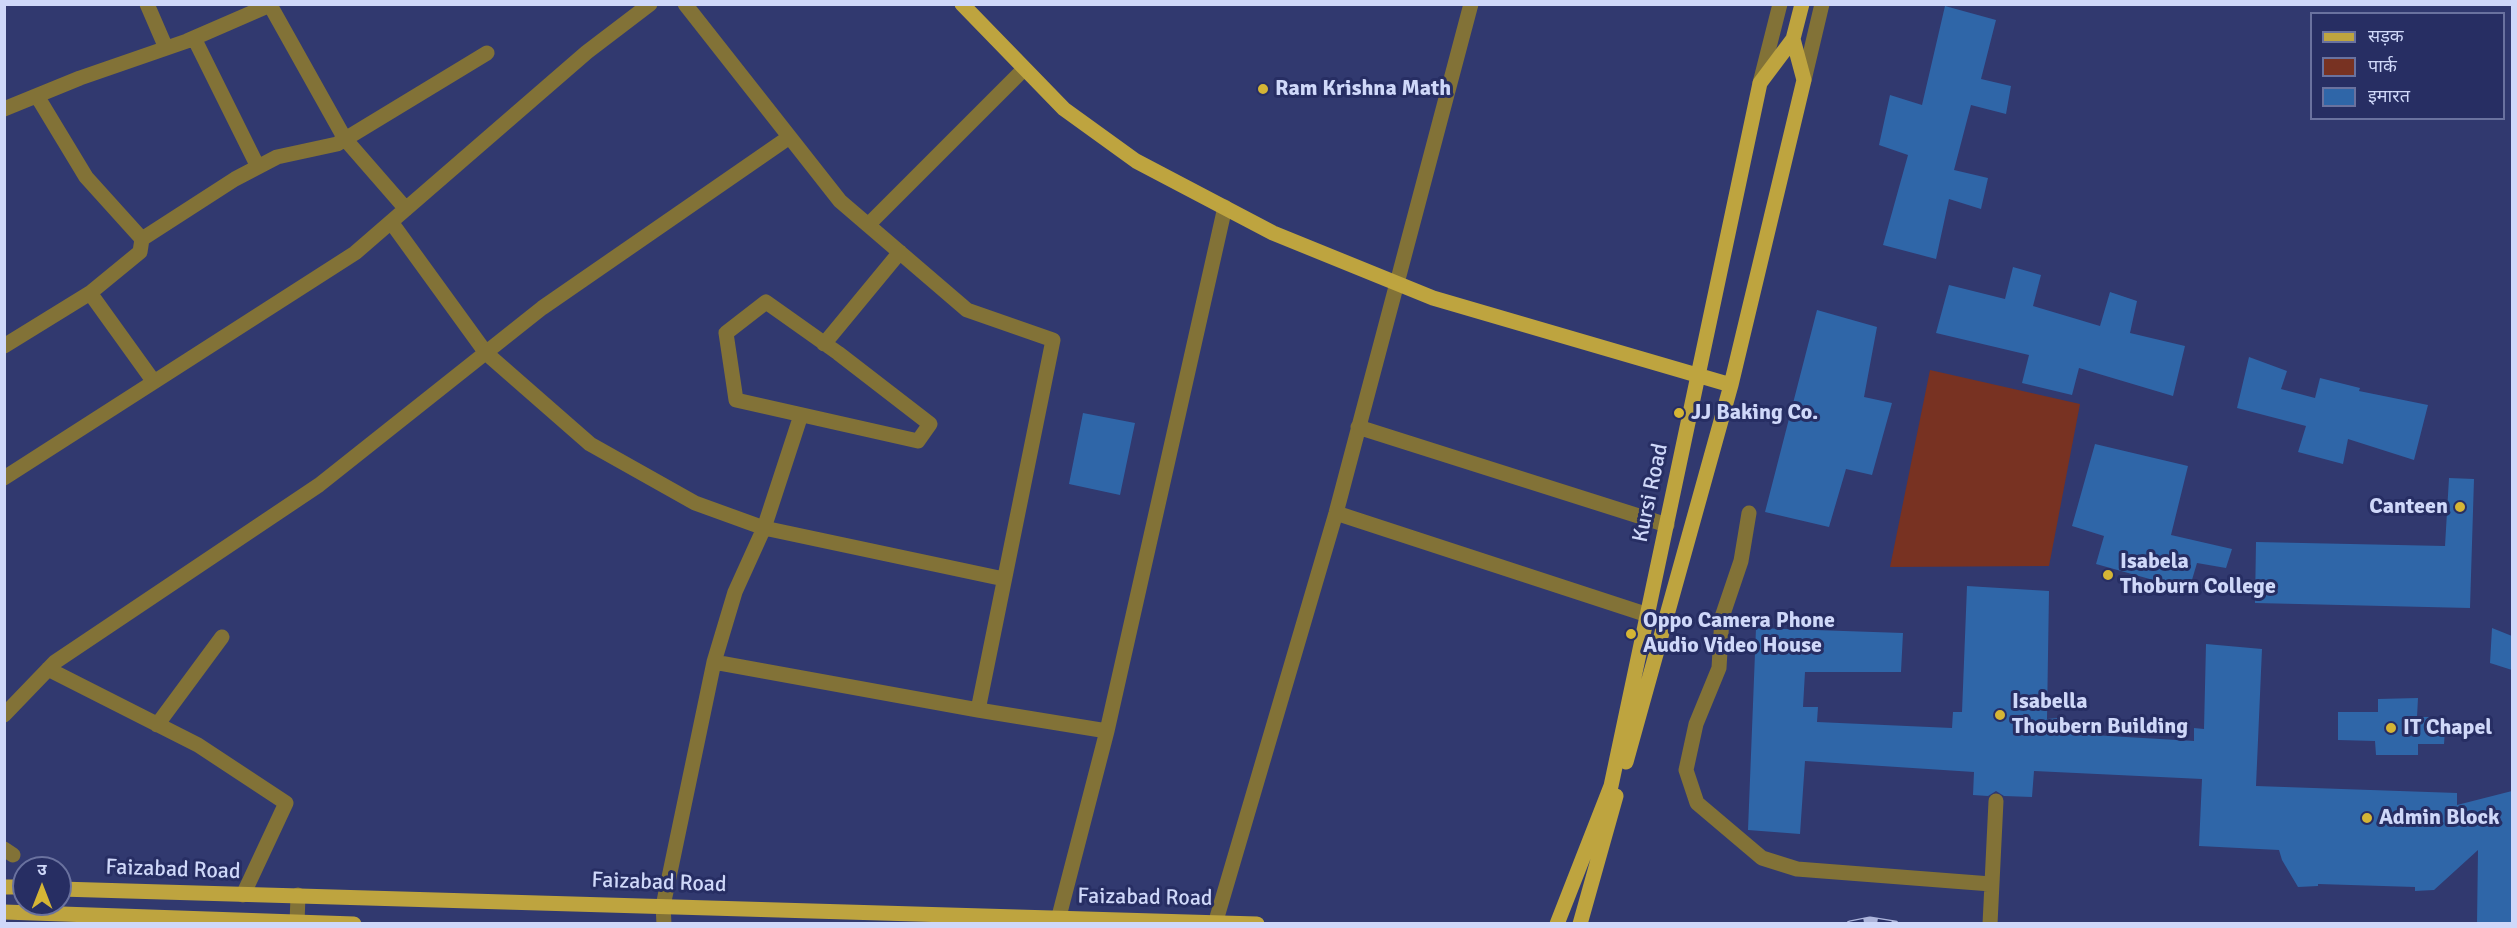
<!DOCTYPE html>
<meta charset="utf-8">
<style>
body{margin:0}
#map{position:relative;width:2517px;height:928px;overflow:hidden;background:#31396f;font-family:Signika,"Noto Sans Devanagari",sans-serif}
canvas{display:block}
.frame{position:absolute;inset:0;border:6px solid #cfd8f9;pointer-events:none}
.legend{position:absolute;left:2310px;top:12px;width:195px;height:108px;box-sizing:border-box;background:#272e63;border:2px solid #6a729f;margin:0;padding:8px 10px;list-style:none;font-size:18px;color:#cfd8f9}
.legend li{display:flex;align-items:center;gap:12px;height:30px}
.legend b{width:30px;border:2px solid #6a729f}
.north{position:absolute;left:12px;top:856px;width:60px;height:60px;box-sizing:border-box;background:#272e63;border:2px solid #6a729f;border-radius:50%;rotate:0deg;font-size:16px;font-weight:700;line-height:24px;text-align:center;color:#cfd8f9}
.north::after{content:'';display:block;margin:auto;width:21px;height:27px;background:#d5b535;clip-path:polygon(50% 0,100% 100%,50% 72%,0 100%)}
</style>
<div id="map">
<canvas width="2517" height="928"></canvas>
<div class="frame"></div>
<ul class="legend">
<li><b style="height:8px;background:#bea43f"></b>सड़क</li>
<li><b style="height:16px;background:#783222"></b>पार्क</li>
<li><b style="height:16px;background:#2f66a8"></b>इमारत</li>
</ul>
<div class="north">उ</div>
</div>
<script>
const g = document.querySelector('canvas').getContext('2d');
g.lineJoin = 'round';
function fillPath(path, color) { g.fillStyle = color; g.fill(path, 'evenodd'); }
function strokePath(path, color, width, dash) { g.strokeStyle = color; g.lineWidth = width; g.lineCap = dash ? 'butt' : 'round'; g.setLineDash(dash || []); g.stroke(path); }
function label(font, color, halo, rows, align = 'center') {
  g.font = font + ' Signika,sans-serif'; g.lineWidth = 6; g.setLineDash([]); g.textBaseline = 'middle'; g.strokeStyle = halo; g.fillStyle = color; for (const [text, x, y, turn = 0] of rows) {
    g.save(); g.translate(x, y); g.rotate((+turn || 0) * Math.PI / 180); g.textAlign = isNaN(turn) ? turn : align; if (halo) g.strokeText(text, 0, 0); g.fillText(text, 0, 0); g.restore();
  }
}
fillPath(new Path2D(`
 M1930,370L2080,404L2049,566L1890,567Z`), '#783222');
fillPath(new Path2D(`
 M1945,6L1996,20L1981,79L2011,86L2006,114L1971,105L1954,170L1988,178L1981,209L1949,199L1936,259L1883,245L1908,155L1879,145L1890,95L1922,105Z
 M2013,267L2041,275L2033,306L2100,326L2110,292L2137,301L2130,333L2185,346L2173,396L2079,368L2072,395L2022,383L2029,355L1936,333L1949,285L2005,299Z
 M1817,310L1877,327L1864,397L1892,403L1872,475L1846,469L1829,527L1765,512Z
 M2249,357L2287,371L2281,389L2315,398L2320,378L2360,388L2359,391L2428,405L2414,460L2348,439L2343,464L2298,452L2306,426L2237,408Z
 M1083,413L1135,423L1120,495L1069,484Z
 M2095,444L2188,466L2171,535L2232,549L2226,568L2197,563L2189,590L2096,564L2104,536L2072,526Z
 M2449,478L2474,479L2470,608L2255,603L2256,542L2445,546Z
 M1967,586L2049,591L2047,719L2058,718V733L2194,741V728L2204,729L2206,644L2262,649L2256,786L2457,793V805L2512,791V924H2477L2478,850L2434,890L2415,891V887L2318,884V886L2298,887L2282,860L2279,850L2199,846L2202,779L2034,771L2032,797L2004,796L1996,791L1988,796L1973,795L1974,772L1805,761L1800,834L1748,830L1756,628L1903,633L1901,672H1805L1803,707H1818L1817,722L1952,728L1953,712H1962Z
 M2492,628L2512,636V670L2490,663Z
 M2418,698L2417,717H2446L2444,744H2418V755H2376L2375,741L2338,740V712H2378V699Z`), '#2f66a8');
strokePath(new Path2D(`
 M147,4L166,48
 M685,4L840,201L967,310L1053,340L978,710
 M270,5L345,139L406,209
 M194,38L258,167
 M1804,80L1822,4
 M1760,83L1780,4
 M37,96L86,177L142,239
 M4,109L80,78L187,41L272,4
 M391,222L486,353L590,444L695,503L764,528L1004,579
 M868,225L1024,69
 M90,293L154,382
 M766,302L838,353L930,424L918,441L736,400L726,333Z
 M824,344L900,252
 M4,346L90,293L140,252L142,239L235,179L277,157L337,144L487,53
 M1358,427L1667,525
 M4,478L355,253L587,52L650,4
 M1336,513L1648,615
 M1749,513L1741,561L1722,617L1719,668L1696,724L1686,770L1697,803L1762,858L1797,869L1991,884
 M714,662L978,710L1107,731
 M48,669L198,745L286,803L243,895
 M4,715L55,662L319,485L542,308L788,138
 M157,725L222,637
 M4,849L13,855
 M297,924L298,895
 M664,924L663,906L714,662L735,592L764,528L801,415
 M1057,924L1107,731L1225,207
 M1215,924L1336,513L1471,4
 M1990,924L1996,801`), '#827237', 15);
strokePath(new Path2D(`
 M962,4L1064,109L1136,161L1273,233L1433,298L1731,385
 M1626,762L1731,385L1804,80L1793,39
 M4,887H24
 M60,889L1257,924
 M4,912L354,924
 M1557,924L1611,786L1760,83L1793,39L1802,4
 M1580,924L1616,796`), '#bea43f', 15);
const rail = new Path2D(`
 M1850,924L1870,920L1895,924`);
strokePath(rail, '#adb5db', 7);
strokePath(rail, '#272e63', 4.5, [14]);
for (const [x, y, r, color] of [
 [1263,89,6,"#d5b535"],
 [1679,413,6,"#d5b535"],
 [2460,507,6,"#d5b535"],
 [2108,575,6,"#d5b535"],
 [1631,634,6,"#d5b535"],
 [2000,715,6,"#d5b535"],
 [2391,728,6,"#d5b535"],
 [2367,818,6,"#d5b535"]
]) { const dot = new Path2D(); dot.arc(x, y, r, 0, 2 * Math.PI); g.fillStyle = color; g.fill(dot); strokePath(dot, '#272e63', 2); }
label('bold 22px', '#cfd8f9', '#272e63', [
 ["Ram Krishna Math",1275,89],
 ["JJ Baking Co.",1691,413],
 ["Canteen",2448,507,"right"],
 ["Isabela",2120,562],
 ["Thoburn College",2120,587],
 ["Oppo Camera Phone",1643,621],
 ["Audio Video House",1643,646],
 ["Isabella",2012,702],
 ["Thoubern Building",2012,727],
 ["IT Chapel",2403,728],
 ["Admin Block",2379,818]
], 'left');
label('22px', '#cfd8f9', '#272e63', [
 ["Kursi Road",1651,493,-78],
 ["Faizabad Road",173,870,2],
 ["Faizabad Road",659,883,2],
 ["Faizabad Road",1145,898,1]
]);
</script>
